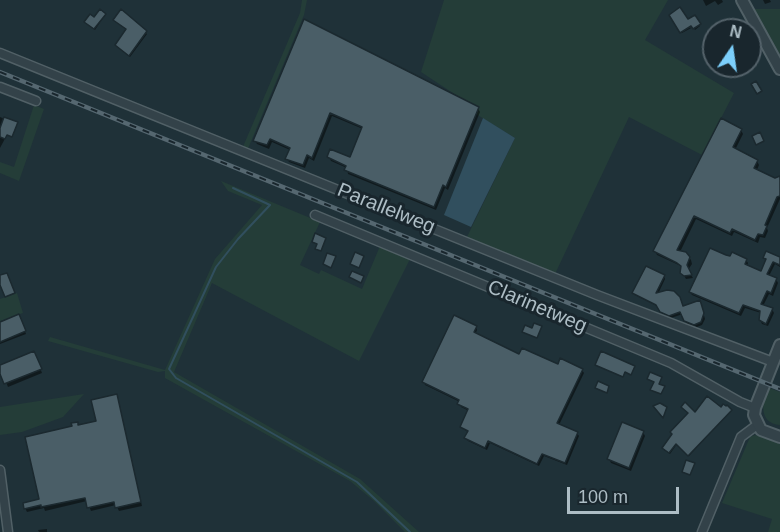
<!DOCTYPE html>
<style>
body{margin:0}
#map{position:relative;width:780px;height:532px;overflow:hidden;background:#1f3138;font-family:Arial,sans-serif}
canvas{display:block}
.north{position:absolute;left:702px;top:18px;width:60px;height:60px;box-sizing:border-box;background:#19262d;border:2px solid #54626a;border-radius:50%;rotate:13deg;font-size:16px;font-weight:700;line-height:24px;text-align:center;color:#adbdc5}
.north::after{content:'';display:block;margin:auto;width:21px;height:27px;background:#7ccffb;clip-path:polygon(50% 0,100% 100%,50% 72%,0 100%)}
.scale{position:absolute;left:567px;top:487px;width:112px;height:27px;box-sizing:border-box;border:3px solid #adbdc5;border-top:0;padding-left:8px;font-size:18px;line-height:21px;white-space:nowrap;color:#adbdc5;-webkit-text-stroke:4px #19262d;paint-order:stroke}
</style>
<div id="map">
<canvas width="780" height="532"></canvas>
<div class="north">N</div>
<div class="scale">100 m</div>
</div>
<script>
const g = document.querySelector('canvas').getContext('2d');
g.lineJoin = 'round';
function fillPath(path, color) { g.fillStyle = color; g.fill(path, 'evenodd'); }
function strokePath(path, color, width, dash) { g.strokeStyle = color; g.lineWidth = width; g.lineCap = dash ? 'butt' : 'round'; g.setLineDash(dash || []); g.stroke(path); }
function label(font, color, halo, rows, align = 'center') {
  g.font = font + ' Arial,sans-serif'; g.lineWidth = 6; g.setLineDash([]); g.textBaseline = 'middle'; g.strokeStyle = halo; g.fillStyle = color; for (const [text, x, y, turn = 0] of rows) {
    g.save(); g.translate(x, y); g.rotate((+turn || 0) * Math.PI / 180); g.textAlign = isNaN(turn) ? turn : align; if (halo) g.strokeText(text, 0, 0); g.fillText(text, 0, 0); g.restore();
  }
}
fillPath(new Path2D(`
 M302,0H307L304,15L247,151L242,149L300,13Z
 M444,0H668L645,40L734,93L702,155L629,117L555,274L466,239L515,138L476,114L477,109L421,72Z
 M753,9H780V57Z
 M34,105L44,109L19,181L0,173V162L14,167Z
 M221,181L320,222L300,265L319,274L321,270L362,289L380,246L410,259L359,361L212,283L174,372L360,479L419,532H405L374,501L350,481L165,378V371L158,372L48,341L50,337L165,370L215,259L262,205L228,191Z
 M17,293L23,313L0,321V299Z
 M766,387L780,392V425C758,423 763,403 766,387Z
 M84,394L63,417L22,432L0,435V407Z
 M755,435L780,442V532H768L772,519L722,503L750,437Z`), '#243d38');
fillPath(new Path2D(`
 M483,118L515,138L471,227L444,215Z`), '#314f5e');
fillPath(new Path2D(`
 M703,0H722L723,2L718,5L715,1L706,6Z
 M763,0H770L771,2L765,4Z
 M122,12L147,34L130,57L116,45L127,30L116,22Z
 M105,15L95,30L87,24L94,19Z
 M671,15L687,21L694,17L700,26L695,30L693,27L682,33Z
 M305,21L478,108L480,112L448,190L445,188L436,210L348,174L347,168L331,161L329,157L351,159L363,129L332,116L314,161L309,158L305,168L289,162L287,158L290,150L272,142L269,149L257,144L255,141Z
 M716,29L717,30H714V38L712,40L708,33Z
 M0,117L17,124L12,137L7,135L0,148Z
 M741,130L743,134L735,150L757,161L759,165L757,170L776,178L780,186V199L767,228L768,231L765,238L760,237L758,243L734,232L732,236L696,219L680,252L688,256L691,260L692,264L688,270L693,278L686,279L682,272L681,266L657,255L655,251Z
 M725,257L746,260L748,263L747,267L762,273L767,262L764,258L780,259V267L775,264L769,276L776,279L778,283L773,296L769,294L763,306L772,309L774,313L768,326L762,324L760,320L761,313L745,308L741,316L692,295L690,292Z
 M664,276L665,279L658,294L683,307L701,304L705,319L702,325L697,327L687,324L683,314L671,318L662,313L659,307L635,295L634,292Z
 M20,318L26,334L0,344V324Z
 M476,327L477,330L475,335L520,356L582,370L584,373L559,425L577,433L579,436L567,465L544,456L539,466L490,443L487,450L468,441L466,438L469,433L461,427L469,411L461,407L460,402L425,385L424,382Z
 M36,357L42,373L8,387L0,367Z
 M118,400L142,506L119,511L116,505L91,511L87,501L45,511L44,508L27,512L25,508L41,500L79,427L97,422Z
 M731,410L689,456L677,444L670,454L664,450L696,414Z
 M643,432L645,436L631,471L611,463L609,459Z
 M47,529V532H39L38,530Z`), '#0007');
strokePath(new Path2D(`
 M233,188L270,205L238,239L216,267L169,369L176,378L357,482L410,532`), '#314f5e', 2);
const building = new Path2D(`
 M680,7L688,19L695,15L701,24L693,29L691,26L680,33L669,15Z
 M100,9L106,14L94,29L84,22L90,14L94,17Z
 M121,9L147,31L129,56L115,45L126,29L113,20Z
 M304,19L479,107L446,187L443,185L434,207L344,170L346,166L327,157L330,149L350,157L362,127L330,113L312,158L307,155L303,165L285,159L290,148L270,139L267,145L253,141Z
 M756,81L762,91L757,94L751,84Z
 M4,117L18,122L12,137L7,135L5,139L0,137V128Z
 M721,118L742,129L733,147L758,160L754,168L775,178L780,176V196L777,197L765,225L767,226L763,235L758,234L755,240L732,229L730,233L694,216L677,250L686,252L690,257L687,265L692,275L684,276L680,273L681,266L677,263L653,251Z
 M760,132L764,141L756,145L752,136Z
 M315,233L326,238L321,251L315,249L317,244L312,242Z
 M710,248L726,255L730,256L732,252L747,259L745,264L761,271L766,259L763,258L766,251L780,257V265L773,262L767,274L777,278L771,293L767,291L761,304L773,308L766,324L759,320L760,311L743,305L739,313L689,292Z
 M355,252L364,256L359,268L350,264Z
 M327,253L336,256L331,268L323,264Z
 M646,266L665,275L656,293L667,290L674,291L680,297L683,306L700,300L704,313L701,322L694,325L684,321L680,312L669,316L660,312L656,305L632,293Z
 M352,271L364,276L361,283L349,277Z
 M7,273L15,293L5,297L0,285V275Z
 M19,314L26,331L0,342V322Z
 M454,315L477,326L474,332L519,354L522,348L558,364L560,358L583,369L557,423L578,432L565,463L542,454L537,464L488,441L485,448L464,438L468,431L460,427L468,409L457,404L459,400L422,382Z
 M534,323L542,326L537,338L522,332L525,325L532,328Z
 M34,351L42,369L4,384L0,374V365Z
 M601,351L635,366L631,375L625,372L623,377L595,365Z
 M650,372L662,377L659,384L665,386L661,394L650,390L654,382L647,379Z
 M598,381L609,386L607,393L595,388Z
 M117,394L141,502L115,508L114,502L87,508L85,498L41,507V505L24,509L23,503L39,499L25,437L72,426L71,423L78,422V425L96,421L91,400Z
 M707,396L721,407L723,404L726,406L727,405L732,410L688,456L676,444L669,453L662,448L672,434L670,432L688,413L681,407L685,402L695,412Z
 M660,403L667,407L663,418L653,406Z
 M622,422L644,431L629,468L607,459Z
 M686,460L695,463L690,475L682,472Z`);
fillPath(building, '#4a5e67');
strokePath(building, '#1b292f', 1.5);
const minor = new Path2D(`
 M0,53L597,295L773,362
 M0,87L36,101
 M315,215L671,363L740,402L755,408
 M0,470L8,532
 M702,532L741,437L757,425`);
const tertiary = new Path2D(`
 M742,0L780,69
 M780,345L755,408L754,415L761,430L780,437`);
strokePath(minor, '#516066', 11);
strokePath(tertiary, '#516066', 14);
strokePath(minor, '#334249', 8);
strokePath(tertiary, '#334249', 10);
const rail = new Path2D(`
 M0,72L780,389`);
strokePath(rail, '#556770', 4.5);
strokePath(rail, '#19262d', 2, [7]);
label('20px', '#adbdc5', '#19262d', [
 ["Parallelweg",386,209,22],
 ["Clarinetweg",537,307,23]
]);
</script>
